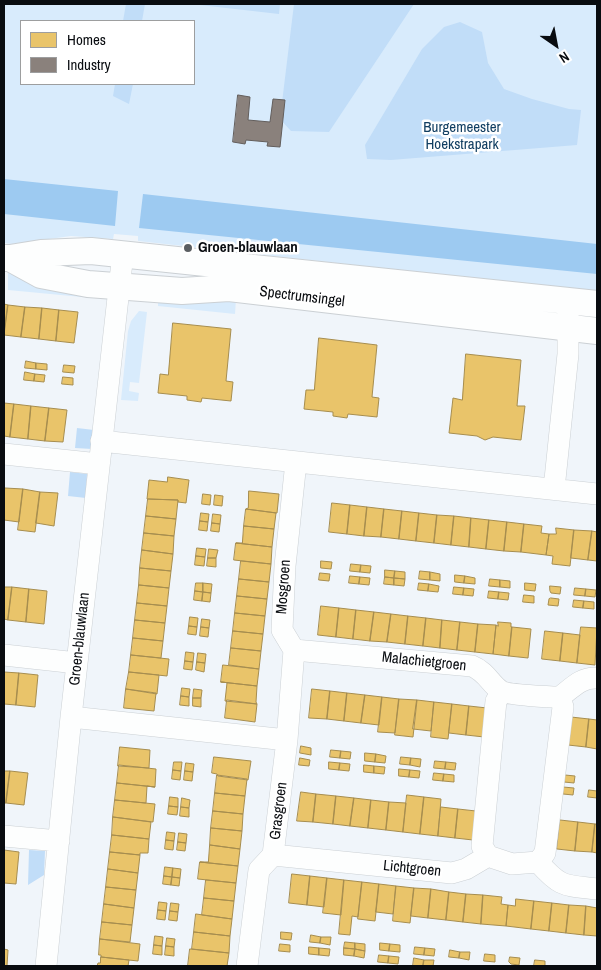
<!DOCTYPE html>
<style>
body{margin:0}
#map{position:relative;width:601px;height:970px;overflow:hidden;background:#f0f5fa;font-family:"Archivo Narrow",sans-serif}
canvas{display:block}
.frame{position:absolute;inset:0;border:5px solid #090c10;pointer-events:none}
.legend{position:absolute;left:20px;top:20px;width:175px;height:65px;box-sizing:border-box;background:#fff;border:1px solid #9d9e9f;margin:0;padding:6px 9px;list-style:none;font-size:15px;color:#090c10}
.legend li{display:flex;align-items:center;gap:10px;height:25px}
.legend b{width:25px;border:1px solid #9d9e9f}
.north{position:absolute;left:531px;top:20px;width:50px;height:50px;-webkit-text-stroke:4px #fff;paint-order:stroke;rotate:147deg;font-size:14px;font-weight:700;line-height:20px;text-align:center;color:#090c10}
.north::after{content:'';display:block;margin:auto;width:18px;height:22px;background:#090c10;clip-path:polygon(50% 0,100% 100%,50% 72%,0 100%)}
</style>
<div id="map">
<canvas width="601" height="970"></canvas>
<div class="frame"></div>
<ul class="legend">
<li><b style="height:14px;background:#e9c46a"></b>Homes</li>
<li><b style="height:14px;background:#8a817c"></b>Industry</li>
</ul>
<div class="north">N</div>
</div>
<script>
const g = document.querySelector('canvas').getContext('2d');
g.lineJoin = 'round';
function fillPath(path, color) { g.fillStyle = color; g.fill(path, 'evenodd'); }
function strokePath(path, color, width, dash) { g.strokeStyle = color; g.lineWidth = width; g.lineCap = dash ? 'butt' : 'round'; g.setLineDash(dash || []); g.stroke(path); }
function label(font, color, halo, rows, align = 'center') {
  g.font = font + ' "Archivo Narrow",sans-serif'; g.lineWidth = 5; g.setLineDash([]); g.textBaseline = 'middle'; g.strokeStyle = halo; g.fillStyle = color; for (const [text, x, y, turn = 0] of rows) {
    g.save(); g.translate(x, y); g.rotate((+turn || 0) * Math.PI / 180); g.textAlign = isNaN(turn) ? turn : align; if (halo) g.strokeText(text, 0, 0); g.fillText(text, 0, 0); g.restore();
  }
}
fillPath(new Path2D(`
 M4,4H597V292L138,241V236L114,234L113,239L71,236L12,244L4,243ZM21,21H194V84H21Z
 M8,273L33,278L83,292L82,297L8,290Z
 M236,299L235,314L158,306V300Z
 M139,311L147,312L139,383L130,382L129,391L139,393L138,401L121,400L128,331L131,321Z`), '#d8ebfc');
fillPath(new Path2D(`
 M126,4H145L142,21H123Z
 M191,4H280L279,14Z
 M294,4H414L329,132L291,131L280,119Z
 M460,22L482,32L488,63L504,89L532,99L569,109L581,110L577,145L391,160L367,159L365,145L422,49L444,27Z
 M115,84H133L129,104L113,96Z
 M77,428L94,430L92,449L75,448Z
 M70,472L87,474L86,498L68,496Z
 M29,850L45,851L44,875L28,885Z`), '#c1ddf8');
fillPath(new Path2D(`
 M4,179L118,191L115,226L4,214Z
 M143,194L597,244V274L139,228Z`), '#9dcaf1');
const homes = new Path2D(`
 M4,304L8,305L4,335Z
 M8,305L25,307L21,337L4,335Z
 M25,307L42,308L39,339L21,337Z
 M42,308L59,310L56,341L39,339Z
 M59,310L78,312L74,343L56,341Z
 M173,323L231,329L226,381L233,382L231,401L202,398L201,402L187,400V396L158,393L160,374L168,375Z
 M319,338L377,345L372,397L379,398L377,417L348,414L347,418L333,416V412L304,409L306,390H314Z
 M466,354L521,360L517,406H525L521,440L493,437L485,440L477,436L449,433L453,398L462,400Z
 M26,361L36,363V369L25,368Z
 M36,363L47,364V370L36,369Z
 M64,365L75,366L74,373L63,372Z
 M25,372L35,374L34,381L24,380Z
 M35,374L45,375L44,382L34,381Z
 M63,377L73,378V385L62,384Z
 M4,403L14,404L10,437L4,436Z
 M14,404L31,406L28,439L10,437Z
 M31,406L49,408L45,441L28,439Z
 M49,408L67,410L63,442L45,441Z
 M168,477L189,480L186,503L178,502V500L147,499L149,480L167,482Z
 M5,488L23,489L19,522L4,520Z
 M23,489L40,492L35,532L18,530Z
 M249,491L279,494L277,513L246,509L248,508Z
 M40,492L58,493L54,526L36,523Z
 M203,494L211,495L210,505L202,504Z
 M215,495L223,496L222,506L214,505Z
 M148,499L178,500L176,519L146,516Z
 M332,503L350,505L347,534L329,532Z
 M350,505L367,507L364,536L347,534Z
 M367,507L384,509L381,537L364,536Z
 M246,509L276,513L274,529L244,526Z
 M384,509L402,511L399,539L381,537Z
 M402,511L419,513L416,541L399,539Z
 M201,513L209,514L208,522L200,521Z
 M419,513L437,515L434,543L416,541Z
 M213,514L221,515L220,524L212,523Z
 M437,515L454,516L451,545L434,543Z
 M146,516L176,519L174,536L144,533Z
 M454,516L471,518L469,547L451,545Z
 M471,518L489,520L486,549L469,547Z
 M489,520L507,522L504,551L486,549Z
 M200,521L208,522L207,531L199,530Z
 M507,522L524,524L521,552L504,551Z
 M212,523L220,524L219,532L211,531Z
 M524,524L542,526L541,533L549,534L546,555L521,552Z
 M244,526L274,529L272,547L236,543H242Z
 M556,528L574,530L570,566L552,564L553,556L546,555L549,534H556Z
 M574,530L592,531L588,560L571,558Z
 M592,531L597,532V561L588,560Z
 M144,533L174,536L173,554L142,550Z
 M236,543L272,547L271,564L234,560Z
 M197,548L206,549L205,557L196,556Z
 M209,549L218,550L216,558H208Z
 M142,550L173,554L171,571L140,568Z
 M196,556L205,557L204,566L195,565Z
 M208,558H216V567L207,566Z
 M241,561L271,564L269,582L239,579Z
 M321,561L332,562L331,569L321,568Z
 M351,564L361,565L360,572L350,571Z
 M361,565L371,566L370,573L360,572Z
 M140,568L171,571L169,588L139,585Z
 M385,570L395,571L394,578L385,577Z
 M395,571L405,572V579L394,578Z
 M420,571L430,572V580L419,579Z
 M430,572L440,574V581L430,580Z
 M320,573L330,574L329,581L319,580Z
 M455,575L465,576L464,583L455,582Z
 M350,576L360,577L359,584L349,583Z
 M465,576L475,578V584L464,583Z
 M360,577L370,578L369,585L359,584Z
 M385,577L394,578V585L384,584Z
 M394,578L405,579L404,586L394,585Z
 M239,579L269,582L267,599L237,596Z
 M490,579L500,580V587L489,586Z
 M500,580L510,581V588L500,587Z
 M196,583H203V592L195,591Z
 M203,583L212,584L211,593L203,592Z
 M419,583L429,584L428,591L418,590Z
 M525,583L536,584L535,591L525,590Z
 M429,584L439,586L438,592L428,591Z
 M139,585L169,588L167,606L137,603Z
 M550,586L561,587L560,594L551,593L550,591Z
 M4,587H12L8,620L4,619Z
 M12,587L29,589L26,622L8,620Z
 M454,587L464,588L463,595L453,594Z
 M464,588L474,589L473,596L463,595Z
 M575,588L586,589L585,596L574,595Z
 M29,589L47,591L44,624L26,622Z
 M586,589L596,590L595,597L585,596Z
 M195,591L203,592L202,601L194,600Z
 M489,591L499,592L498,599L488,598Z
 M203,592L211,593L210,602L202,601Z
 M499,592L509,593L508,600L498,599Z
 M524,595L534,596V603L523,602Z
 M237,596L267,599L265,616L235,613Z
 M551,598L559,599L558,606L548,605L549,599Z
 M574,600L584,601L583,608L573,607Z
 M584,601L594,602V609L583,608Z
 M137,603L167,606L165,623L135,620Z
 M321,606L339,608L336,637L318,635Z
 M339,608L356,610L353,639L336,637Z
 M356,610L374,612L370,641L353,639Z
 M374,612L391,614L387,642L370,641Z
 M235,613L265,616L263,634L233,631Z
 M391,614L408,616L405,644L387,642Z
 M408,616L426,618L423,646L405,644Z
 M190,617L198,618L197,627L189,626Z
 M426,618L442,620L440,648L423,646Z
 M202,619L210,620L209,628L201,627Z
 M135,620L165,623L163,641L133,638Z
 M442,620L460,622L457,650L440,648Z
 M460,622L478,624L475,652L457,650Z
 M498,622L511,623V627H512L509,656L493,654L496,625L498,626Z
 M478,624L496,625L493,654L475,652Z
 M189,626L197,627L196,635L188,634Z
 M201,627L209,628L208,637L200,636Z
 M512,627L531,629L528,658L509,656Z
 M581,627L597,628L595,665L577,663Z
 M233,631L263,634L261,651L231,648Z
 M545,631L563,633L560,661L542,659Z
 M563,633L580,635L577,663L560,661Z
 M133,638L163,641L161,658L131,655Z
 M231,648L261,651L259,669L229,665Z
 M186,652L194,653L193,662L185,661Z
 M198,653L206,654L205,663L197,662Z
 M131,655L169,659L167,676L129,672Z
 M185,661L193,662L192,670L184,669Z
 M197,662L205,663L204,672L196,670Z
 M223,665L259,669L257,686L221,682Z
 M4,672L19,673L16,705L4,704Z
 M129,672L159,675L157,694L126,689Z
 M19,673L38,675L35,707L16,705Z
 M221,682L257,686L256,702L257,704L225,701L227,683Z
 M182,688L190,689L189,697L181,696Z
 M126,689L156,693L154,711L124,708Z
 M194,689L202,690L201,698H193Z
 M312,689L330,691L327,719L309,718Z
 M330,691L347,693L344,721L327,719Z
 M347,693L365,695L361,723L344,721Z
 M365,695L382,697L379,725L361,723Z
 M181,696L189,697V706L180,705Z
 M382,697L399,699L395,733L378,732Z
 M193,698H201V707L193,706Z
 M399,699L417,700L413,737L395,735Z
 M227,700L257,704L255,722L225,718Z
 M417,700L434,702L431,731L413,729Z
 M434,702L452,704L448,739L431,737Z
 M452,704L469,706L466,735L449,733Z
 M469,706L487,708L484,737L466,735Z
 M571,717L589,719L586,747L568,745Z
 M589,719L597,720V749L586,747Z
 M301,746L311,748V755L300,753Z
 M120,747L150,750L149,768L118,766Z
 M331,750L341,751L340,758L330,757Z
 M341,751L351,752L350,759L340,758Z
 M365,753L376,754L375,762L365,761Z
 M376,754L386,756L385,763L375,762Z
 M214,757L251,761L248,780L218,776L217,774L212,773Z
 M401,757L411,758L410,765L400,764Z
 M300,758L310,760L309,766L299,765Z
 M411,758L421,759L420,767L410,765Z
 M435,761L446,762L445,769L434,768Z
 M174,762H182L181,771L173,770Z
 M329,762L340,763L339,770L329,769Z
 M446,762L456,763L455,770L445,769Z
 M186,763L194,764L193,772L185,771Z
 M340,763L350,764L349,771L339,770Z
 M119,765L156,769L155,787L117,783Z
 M364,765L374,766V773L364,772Z
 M374,766L385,767L384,774L374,773Z
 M399,769L410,770L409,777L399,776Z
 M173,770L181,771L180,780L172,779Z
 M410,770L420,771L419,778L409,777Z
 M4,771H10L6,803H4Z
 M10,771L28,773L24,805L6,803Z
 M185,771L193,772L192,781L184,780Z
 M434,773L444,774L443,781L433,780Z
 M444,774L454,775V782L443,781Z
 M217,775L247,779L245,796L215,793Z
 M565,775L575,776L574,783L564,782Z
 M117,783L155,787L147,786L146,803L115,800Z
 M563,787L574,788L573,795L563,794Z
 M589,790L597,791V798L588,797Z
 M301,792L316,794L313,822L297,821Z
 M215,793L245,796L243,814L213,811Z
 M316,794L336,796L333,824L313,822Z
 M407,795L424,797L420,834L403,832Z
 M336,796L354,798L350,826L333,824Z
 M170,797L178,798V807L169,806Z
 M424,797L441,799L438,836L420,834Z
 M182,798L190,800L189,808L181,807Z
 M354,798L371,800L368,828L350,826Z
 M115,800L155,804L153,822L113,817Z
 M371,800L389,802L386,830L368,828Z
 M389,802L406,803L403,832L386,830Z
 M169,806L178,807L177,815L168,814Z
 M181,807L189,808V817L180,816Z
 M441,807L458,809L455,838L438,836Z
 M458,809L476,811L473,840L455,838Z
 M213,811L243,814L242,831L211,828Z
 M113,817L151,822L149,839L112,835Z
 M560,820L578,822L575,851L557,849Z
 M578,822L595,824L592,852L575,851Z
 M595,824H597V853L592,852Z
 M211,828L242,831L240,849L210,845Z
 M167,832L175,833L174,841L166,840Z
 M179,833L187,834L186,843L178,842Z
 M112,835L149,839L148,853H140V855L110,852Z
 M166,840L174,841L173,850L165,849Z
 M178,842L186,843L185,851L177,850Z
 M210,845L240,849L238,866L200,862H208Z
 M4,850L19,852L16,884L4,883Z
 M110,852L140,855L138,873L108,869Z
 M200,862L238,866L236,883L198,879Z
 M165,867L173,868L172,877L164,876Z
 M173,868L181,869L180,878L172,877Z
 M108,869L138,873L136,890L106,887Z
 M292,874L310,876L307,905L289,903Z
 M164,876L172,877L171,885L163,884Z
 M310,876L327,878L324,907L307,905Z
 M172,877L180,878L179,886L171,885Z
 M327,878L344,880L341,915L323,913Z
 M206,880L236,883L234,901L204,898Z
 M344,880L362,882L358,917L352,916L350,935L339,934Z
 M362,882L379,884L375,921L358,919Z
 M379,884L396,886L393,914L376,912Z
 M396,886L414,888L410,923L393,921Z
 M106,887L136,890L134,908L104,904Z
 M414,888L431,889L428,918L411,916Z
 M431,889L449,892L446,920L428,918Z
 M449,892L466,894L463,922L446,920Z
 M466,894L483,895L481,924L463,922Z
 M483,895L502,897L501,904L508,905L506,926L481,924Z
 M204,898L234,901L232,919L202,915Z
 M516,899L534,901L531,929L506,926L508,905L515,906Z
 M534,901L552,903L549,931L531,929Z
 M159,902L167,903L166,911L158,910Z
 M171,903L179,904L178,912L170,911Z
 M552,903L569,905L566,933L549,931Z
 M104,904L134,908L132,925L102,922Z
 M569,905L586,906L584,935L566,933Z
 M586,906L597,908V936L584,935Z
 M158,910L166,911L165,920L157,919Z
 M170,911L178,912L177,921L169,920Z
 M196,914L232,919L230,936L194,932Z
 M102,922L132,925L130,942L100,939Z
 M194,932L230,936L229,953L192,949Z
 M281,932L292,933L291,940L281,939Z
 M311,935L321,937L320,943L310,942Z
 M155,936L163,937L162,946L154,945Z
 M321,937H331L330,945L320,943Z
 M167,938L175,939L174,947L166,946Z
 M100,939L140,944L138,961L101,957V955H99Z
 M345,942L355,943V949L344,948Z
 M355,943L365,944V951L355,949Z
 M380,943L390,944L389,951L380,950Z
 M280,944L290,945V952L279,951Z
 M390,944L400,945V952L389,951Z
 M154,945L162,946V955L153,954Z
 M166,946L174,947V956L165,955Z
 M309,947L319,948V955L309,954Z
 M415,947L425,948L424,955L414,954Z
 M319,948L330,949L329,956L319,955Z
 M344,948L355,949L354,956L344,955Z
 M425,948L435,949L434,956L424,955Z
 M4,949L8,950L7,966H4Z
 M190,949L229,953L227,966H188Z
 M355,949L365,951L364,958L354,956Z
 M450,950L460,952L459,958L449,957Z
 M460,952H470L469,960L459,958Z
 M485,954L495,955V962L484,961Z
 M379,955L389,956L388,963L378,962Z
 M389,956L399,957L398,964L388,963Z
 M101,957L129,960L128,966H97L98,963H100Z
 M510,957L520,958L519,965L511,964L509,962Z
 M414,958L424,960L423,966H413Z
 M424,960H434L433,966H423Z
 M535,960L545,961V966H534Z`);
fillPath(homes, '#e9c46a');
strokePath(homes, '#a68d4f', 1);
const industry = new Path2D(`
 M238,95L250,97L248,120L270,122L273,99L285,100L280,147L267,146L268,142L246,140L245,144L233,142Z`);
fillPath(industry, '#8a817c');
strokePath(industry, '#635e5c', 1);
const minor = new Path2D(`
 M101,441L597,494
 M4,454L99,464
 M554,489L568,354V313
 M294,650L472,666C487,672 490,684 501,691C508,695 549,697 560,697C572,688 581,677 597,678
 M4,655L77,663
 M71,717L287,740
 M4,836L59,841
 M273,855L452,873L466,869L488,856L512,864L538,862
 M488,856L482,846L496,701L502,692
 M538,862L545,853L563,707L560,697
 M538,862C561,888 564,885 597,889
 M46,966L71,717L123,253
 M247,966L259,870L273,855L287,740L294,650L282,630L285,566L296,462`);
const tertiary = new Path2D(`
 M4,258H10L41,253L91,251L597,304
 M10,258L41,275L88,284L182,291L229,288L597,331`);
strokePath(minor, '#cbd0d4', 22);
strokePath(tertiary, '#cbd0d4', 28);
strokePath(minor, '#fdfefe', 21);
strokePath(tertiary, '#fdfefe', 26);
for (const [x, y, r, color] of [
 [188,248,5,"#5a5e62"]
]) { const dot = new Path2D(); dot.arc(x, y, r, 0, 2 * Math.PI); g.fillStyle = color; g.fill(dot); strokePath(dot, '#fff', 2); }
label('15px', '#113e61', '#fff', [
 ["Burgemeester",462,128],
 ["Hoekstrapark",462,145]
]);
label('bold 15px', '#090c10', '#fff', [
 ["Groen-blauwlaan",198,248]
], 'left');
label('15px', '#090c10', '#fff', [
 ["Spectrumsingel",302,297,7],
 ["Mosgroen",284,587,-86],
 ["Groen-blauwlaan",80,639,-84],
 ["Malachietgroen",424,662,6],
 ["Grasgroen",279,811,-83],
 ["Lichtgroen",412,869,6]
]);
</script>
